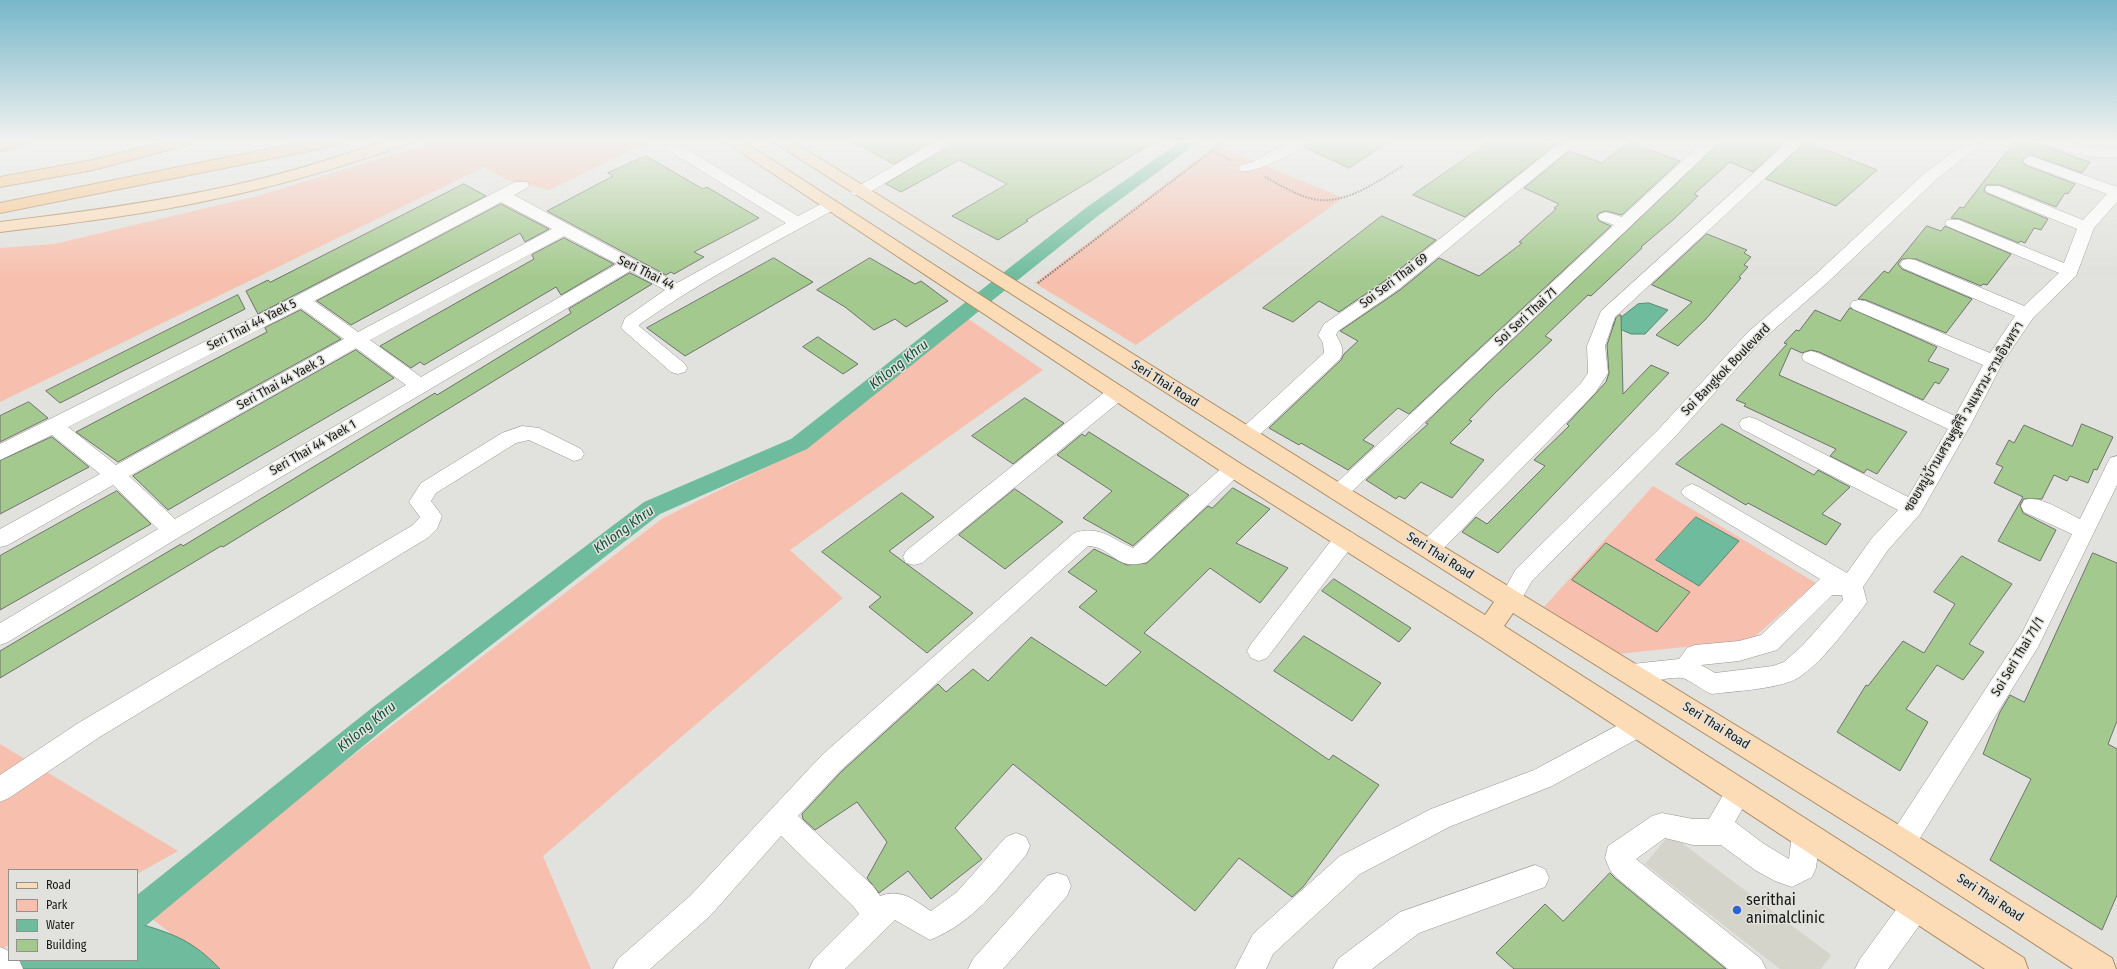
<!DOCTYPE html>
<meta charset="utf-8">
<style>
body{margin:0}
#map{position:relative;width:2117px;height:969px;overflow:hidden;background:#e1e1dd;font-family:"Fira Sans Condensed",sans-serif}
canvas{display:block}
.legend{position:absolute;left:8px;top:869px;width:130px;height:92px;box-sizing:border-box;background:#e1e1dd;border:1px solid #91918e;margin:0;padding:5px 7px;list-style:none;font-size:12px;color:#191917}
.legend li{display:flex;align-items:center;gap:8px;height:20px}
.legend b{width:20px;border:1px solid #91918e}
</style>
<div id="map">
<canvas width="2117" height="969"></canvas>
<ul class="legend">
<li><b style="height:5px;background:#fcdcb7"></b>Road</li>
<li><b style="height:11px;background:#f7c0ae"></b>Park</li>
<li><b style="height:11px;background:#6ebc9d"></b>Water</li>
<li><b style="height:11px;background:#a4c98e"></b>Building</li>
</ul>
</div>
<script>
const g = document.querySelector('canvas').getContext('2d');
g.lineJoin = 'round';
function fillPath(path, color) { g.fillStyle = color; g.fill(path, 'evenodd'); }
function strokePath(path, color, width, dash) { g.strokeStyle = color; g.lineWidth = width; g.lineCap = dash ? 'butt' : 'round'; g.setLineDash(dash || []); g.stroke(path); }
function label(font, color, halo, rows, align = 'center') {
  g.font = font + ' "Fira Sans Condensed",Sarabun,sans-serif'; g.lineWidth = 3; g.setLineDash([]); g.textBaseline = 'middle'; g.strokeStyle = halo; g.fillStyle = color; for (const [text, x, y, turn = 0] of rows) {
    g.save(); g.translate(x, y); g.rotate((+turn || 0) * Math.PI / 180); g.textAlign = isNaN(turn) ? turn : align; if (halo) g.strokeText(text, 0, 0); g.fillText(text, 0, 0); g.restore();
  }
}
fillPath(new Path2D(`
 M1670,834L1831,955L1821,969H1780L1645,864Z`), '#d5d4ca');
fillPath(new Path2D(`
 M436,141H652L549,190L507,180L484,167L0,402V248L54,244L261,195Z
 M1216,145L1343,198L1136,345L1035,283Z
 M967,318L1043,370L790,550L843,598L543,856L591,969H216L146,914L663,518L805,448Z
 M1653,486L1816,583L1751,640L1618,654L1544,607Z
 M0,744L178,851L137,874V870H9V945L0,950Z`), '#f7c0ae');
const water = new Path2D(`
 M1649,303L1668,310L1645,334H1631L1611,325L1638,304Z
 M1696,517L1739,541L1699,586L1656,560Z
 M137,923C174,934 192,940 220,969H0L9,960H137Z`);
fillPath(water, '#6ebc9d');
strokePath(water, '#548b75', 1);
fillPath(new Path2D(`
 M1181,141H1200L1099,215L807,449L660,514L391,723L148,924L137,929V895L373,707L644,502L791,439L1087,207Z`), '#6ebc9d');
const building = new Path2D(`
 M852,141H933L894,164Z
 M957,141H1156L1026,220L1028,221L998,240L952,216L1007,184L959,160L901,192L886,184Z
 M1309,141H1390L1349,168L1304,147Z
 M1491,141H1545L1555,145L1465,217L1413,195Z
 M1721,141H1786L1753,172L1730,162L1694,194L1698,196L1674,219L1641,247L1642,248L1591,296L1588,295L1545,336L1552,340L1495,393L1469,420L1472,421L1450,443L1484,460L1452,498L1421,482L1405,499L1399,496L1396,499L1366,480L1428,424L1426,423Z
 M2015,141H2030L2090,162L2082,173L2032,155L2022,160L2025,165L2075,184L2068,194L2065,193L2056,207L2000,185H1986L1984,190L1986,193L2048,219L2041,230L2034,228L2025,243L2020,241L2019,243L1960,219L1951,218L1960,207L1963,208Z
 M1628,142L1680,161L1622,215L1606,211L1599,213L1597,216L1599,221L1611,226L1409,414L1398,408L1363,440L1374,446L1348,470L1301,443L1299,445L1269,428L1341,360L1344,354L1358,341L1340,331L1400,290L1439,258L1479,276L1522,243L1519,242L1556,209L1554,208L1559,204L1524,188L1569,151L1602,163Z
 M1806,142L1877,170L1836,206L1766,179Z
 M646,156L703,189L707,187L759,218L694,252L704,257L674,274L671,272L666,275L547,211L613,176L608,173Z
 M464,184L486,196L258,314L246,291L268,280L270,282Z
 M501,204L549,229L525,242L520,233L351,325L317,301Z
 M1382,216L1436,240L1386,280L1339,312L1319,301L1293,322L1263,308Z
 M1927,226L1941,231L1945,226L2011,254L1987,285L1983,284L1981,286L1916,259H1902L1898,264L1902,269L1972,299L1946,333L1866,300L1858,299L1884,271L1888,273Z
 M1707,234L1747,250L1744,253L1751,257L1744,265L1748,267L1739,277L1741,278L1705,320L1678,346L1656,335L1692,302L1652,285Z
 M564,238L614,264L561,295L556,287L424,365L420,362L411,368L380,346L534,259L532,255Z
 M774,258L813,282L685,356L647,328Z
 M870,258L915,284L921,281L948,301L906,327L895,319L874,330L845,307L817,290Z
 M630,273L652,284L223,547L221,546L0,678V651L181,544L183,546L435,393L437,395L571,313L569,309Z
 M238,295L245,309L60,403L46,391Z
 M1850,308L1937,347L1928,361L1949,369L1939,384L1935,382L1923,400L1819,352L1811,350L1802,353L1791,348L1779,375L1907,432L1877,474L1867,469L1864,473L1830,456L1836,449L1744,406L1746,404L1736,400L1787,344L1784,343L1796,330L1799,331L1815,310L1840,321Z
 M301,310L341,339L118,462L76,432L267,332L265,328Z
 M1619,315H1621L1623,394L1651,365L1669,373L1498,553L1462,532L1476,517L1487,524L1545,466L1534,460L1569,426L1567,424L1606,382L1609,373L1607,345L1616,318Z
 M818,337L858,364L843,374L803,347Z
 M356,350L394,378L168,510L133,476Z
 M1025,398L1064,423L1013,464L972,436Z
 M29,402L48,418L0,442V416Z
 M1722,424L1814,475L1818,470L1850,487L1822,514L1841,524L1826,545L1748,503L1746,505L1676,464Z
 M2082,424L2113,437L2097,470L2094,469L2088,483L2070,476L2067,481L2054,475L2042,499H2024L2020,505L2023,513L2056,530L2040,561L1998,541L2023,497L1994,483L2003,467L1996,464L2009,440L2014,443L2024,425L2072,446Z
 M1089,432L1189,495L1133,546L1083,518L1112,491L1057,455L1082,434L1085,436Z
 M52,437L89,467L0,514V461Z
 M1233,488L1270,509L1236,543L1288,568L1260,603L1210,568L1144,633L1329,760L1333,755L1379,785L1303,887L1292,897L1239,858L1195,911L1013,764L955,828L982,859L931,899L908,871L879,893L867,878L887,842L857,802L815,830L803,819L802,814L841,772L938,684L946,692L973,669L988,681L1031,637L1106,686L1141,652L1079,607L1097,591L1068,572L1094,549L1127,565L1147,563L1208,506L1212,508Z
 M1015,489L1063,522L1005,569L959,535Z
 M117,491L151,524L0,610V556Z
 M902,493L934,517L889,551L973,613L927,653L869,607L881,597L822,552Z
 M1606,543L1690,592L1657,632L1572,580Z
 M2093,553L2117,563V721L2108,744L2117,749V895L2102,930L1990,860L2031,779L1983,754L2000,712L2010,695L2024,702Z
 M1962,556L2012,584L1969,644L1984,652L1963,680L1937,665L1906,709L1928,722L1900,771L1837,732L1866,685L1868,686L1903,641L1924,653L1955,604L1934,592Z
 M1334,579L1411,628L1399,642L1322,591Z
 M1304,636L1381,683L1352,721L1274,671Z
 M1610,873L1616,879L1726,969H1514L1496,953L1545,904L1563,921Z`);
fillPath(building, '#a4c98e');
strokePath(building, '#6f716e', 1);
const minor = new Path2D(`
 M937,141H956L865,195H853L851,192L853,189Z
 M1289,141H1308C1301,152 1253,174 1241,171L1238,168L1241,165L1253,162Z
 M1562,141H1579L1399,289L1338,331L1336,335C1341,343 1345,351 1340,359L1254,440L1247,442L1240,440L1237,435L1240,430L1324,353L1323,343L1318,335L1324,324L1387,281Z
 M1704,141H1720L1345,498L1338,501L1331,498L1327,493L1331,488L1614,225L1600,220L1598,217L1600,214L1606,212L1622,217Z
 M1789,141H1805L1615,317L1605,346L1608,373L1595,393L1437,555L1429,557L1421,555L1418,549L1421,543L1581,383L1588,373L1587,346L1601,311Z
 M1968,141H1985L1938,178L1828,282L1762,340L1672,440L1532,581L1518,605L1510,608L1502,605L1499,599L1516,569L1658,430L1748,332L1816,274L1926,172Z
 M2042,141H2066L2099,149L2117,147V157C2091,160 2068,152 2044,144Z
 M673,142L678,144L798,216L825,202H837L839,205L837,208C770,245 702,280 640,324L639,326L685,364L687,368L685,372L678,374L671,372L621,328L625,318L665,290L630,271L181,536L8,642L0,645V623L158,529L113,485L8,545L0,547V529L100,474L52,435L0,460V444L296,296L515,182H527L529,185L527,188L514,195L677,283L786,223L668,150L665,147L668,144ZM501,202L552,229L358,332L314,301ZM564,236L617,264L421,377L370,340ZM301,308L344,339L116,465L68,427ZM356,348L406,385L175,519L129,476Z
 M2031,156L2117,187V202L2094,228L2076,276L2033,318L2003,362L1970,426L1920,514L1888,550L1863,587L1867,602L1863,608C1844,631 1825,659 1801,676C1784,689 1734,691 1712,694C1703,691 1689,679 1682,678C1662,676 1643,688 1623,681L1620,674L1623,667L1632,664L1679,659L1687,648L1695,645L1739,641L1761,635L1820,579L1685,497L1681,492L1685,487L1692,484L1699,487L1847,573L1872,538L1898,510L1742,429L1739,424L1742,419L1749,417L1756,419L1908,497L1948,429L1804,361L1802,357L1804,353L1811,351L1818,353L1955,416L1983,365L1853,309L1850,305L1853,301L1859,300L1865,301L1990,353L2015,316L1903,268L1900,264L1903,260L1909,259L1915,260L2024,306L2059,273L1947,226L1945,223L1947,220H1959L2064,263L2077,229L1987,192L1985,189L1987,186H1999L2083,220L2107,194L2026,164L2023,161L2026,158ZM1832,595H1842L1843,600L1803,645L1784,662L1773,666L1715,673L1701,665L1739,661L1777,650Z
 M1117,387L1124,388L1127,393L1124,398L922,563L914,565L906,563L903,557L906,551L1110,388Z
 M522,426L539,428L581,449L584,454L581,459L574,461L529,440L516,443L436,493L431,501L442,516L437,529L429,537L98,738L9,798L0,802V775L80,722L413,525L420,517L409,502L421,483L502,433Z
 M2117,456V485L2038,647L1912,851L1902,855L1892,851L1888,842L1892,833L2022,633L2072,534L2024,512L2021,506L2024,500C2041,495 2064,512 2080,519L2110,458Z
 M1233,462L1240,464L1243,469L1240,474L1147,562C1114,572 1114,547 1088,546L840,771L798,816L873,886L880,896C901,888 914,900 931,911L957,892L1006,837L1016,833L1026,837L1030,846L1026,855C996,890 974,922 930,940L895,920L845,969H809L814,959L859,914L853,906L781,836L710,916L650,969H613L618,959L690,896L822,755L1074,533C1101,525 1111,539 1133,548L1226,464Z
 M1345,531L1353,533L1356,539L1353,545L1267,658L1259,661L1251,658L1247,651L1251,644L1337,533Z
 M1637,715L1646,718L1650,726L1646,734L1552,786L1449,827L1360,874L1273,954L1266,969H1235L1253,934L1340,856L1431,809L1534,770Z
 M1739,779L1748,783L1752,791L1735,822L1764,844L1789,859L1792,835L1796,826L1806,822L1816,826L1820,835L1816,868L1812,877L1792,887L1775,881L1755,870L1721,845H1693L1665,838L1636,859L1761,959L1766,969H1728L1617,878L1610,870L1605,858L1608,846L1652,816L1662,813L1693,819H1709L1730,783Z
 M1535,865L1545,869L1549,878L1545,887L1419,933L1372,969H1333L1338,959L1400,912Z
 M1057,873L1067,876L1071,886L1067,896L1003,969H968L973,959L1047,876Z
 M1916,892L1926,896L1930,906L1926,916L1888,969H1855L1860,959L1906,896Z
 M0,947L9,951V960H19L23,969H0Z`);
const major = new Path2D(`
 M385,141H410L408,144C347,165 287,184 224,197C150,214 75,223 0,232V222C75,213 151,203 225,187C279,176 332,159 385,141Z
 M724,141H743L1241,464L1485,615L1494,602L772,141H792L1346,487L1912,833L2112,958L2116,969H2073L1892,851L1513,613L1504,626L2024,958L2028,969H1985L1479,636L1225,474Z`);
const highway = new Path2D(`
 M0,141H26L24,144L0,151Z
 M166,141H193L191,144L93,170L0,187V177L93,160Z
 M308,141H342L340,144L334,146L0,213V203Z`);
strokePath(minor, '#969592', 1);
strokePath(major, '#ab8960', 2);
strokePath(highway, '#ab8960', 2);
strokePath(new Path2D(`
 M1213,151L1232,161
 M1265,177C1280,185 1296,195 1313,199C1345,206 1378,181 1404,165
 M1038,283L1225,141`), '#787875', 2, [1.5, 1.5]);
fillPath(minor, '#fff');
fillPath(major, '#fcdcb7');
fillPath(highway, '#fac587');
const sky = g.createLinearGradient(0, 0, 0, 277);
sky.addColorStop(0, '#77b7ca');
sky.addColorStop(0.51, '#f2f2f0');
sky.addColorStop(1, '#f2f2f000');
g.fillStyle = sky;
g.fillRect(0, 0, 2117, 277);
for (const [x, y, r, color] of [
 [1737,910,5,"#2d63d2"]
]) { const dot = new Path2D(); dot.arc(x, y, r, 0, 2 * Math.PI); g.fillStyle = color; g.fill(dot); strokePath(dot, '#e1e1dd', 1.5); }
label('13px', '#191917', '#e1e1dd', [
 ["Seri Thai 44",646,273,26],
 ["Soi Seri Thai 69",1394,281,-37],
 ["Soi Seri Thai 71",1526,317,-43],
 ["Seri Thai 44 Yaek 5",252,325,-27],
 ["Soi Bangkok Boulevard",1726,370,-46],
 ["Seri Thai 44 Yaek 3",281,383,-29],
 ["Seri Thai Road",1165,384,32],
 ["ซอยหมู่บ้านเศรษฐศิริ วงแหวน-รามอินทรา",1964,417,-59],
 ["Seri Thai 44 Yaek 1",313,448,-30],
 ["Seri Thai Road",1440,556,32],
 ["Soi Seri Thai 71/1",2018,657,-59],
 ["Seri Thai Road",1716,726,32],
 ["Seri Thai Road",1990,898,33]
]);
label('italic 14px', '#11503c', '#e1e1dd', [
 ["Khlong Khru",899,365,-38],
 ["Khlong Khru",624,530,-36],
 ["Khlong Khru",367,727,-39]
]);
label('16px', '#191917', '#e1e1dd', [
 ["serithai",1746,901],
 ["animalclinic",1746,919]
], 'left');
</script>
